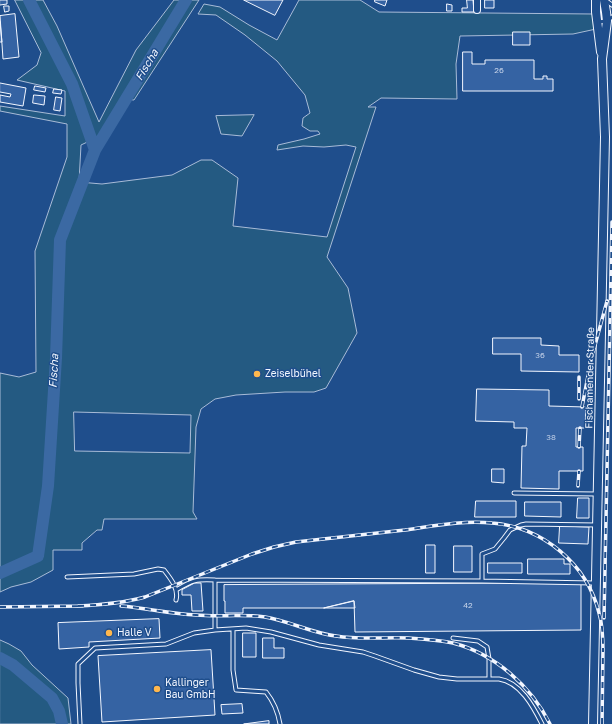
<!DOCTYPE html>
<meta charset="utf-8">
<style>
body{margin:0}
canvas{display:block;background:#1f4e8c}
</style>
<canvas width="612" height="724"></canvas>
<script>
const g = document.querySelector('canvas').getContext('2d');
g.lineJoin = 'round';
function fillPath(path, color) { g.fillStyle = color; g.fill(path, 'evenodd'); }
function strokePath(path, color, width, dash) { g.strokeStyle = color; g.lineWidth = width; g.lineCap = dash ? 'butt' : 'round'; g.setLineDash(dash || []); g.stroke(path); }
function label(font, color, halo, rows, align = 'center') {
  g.font = font + ' "Golos Text",sans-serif'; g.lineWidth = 3; g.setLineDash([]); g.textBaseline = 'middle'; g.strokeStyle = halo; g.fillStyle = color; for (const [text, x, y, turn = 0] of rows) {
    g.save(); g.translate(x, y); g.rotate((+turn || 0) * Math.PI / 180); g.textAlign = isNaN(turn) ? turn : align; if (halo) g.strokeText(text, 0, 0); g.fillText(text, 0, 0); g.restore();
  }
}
const green = new Path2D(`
 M15,0H43L57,26L99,122L136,50L174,0H199L134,100L122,99L100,136L81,145L79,182L102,184L172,175L201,160H212L238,178L233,226L327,237L356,147L346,145L324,147L303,146L277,150L278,145L304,139L320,134L318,131H310L302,126L303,118L310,113L305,95L277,61L245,35L216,15L198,14L204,4L220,7L249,25L277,40L299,0H360L379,12L593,14L596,29L573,34L460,36L456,64L457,99L381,98L368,107H376L327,257L348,288L357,333L326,388L314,392H285L236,395L215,399L201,409L196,427L193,512L197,519H104L102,530H97L82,543V550H53V570L31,582L11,587L0,592V373L19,377L36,372L35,251L67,157V124L0,111V106L65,116V91L17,80L37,65L41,53ZM74,412L191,415L190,453L75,451Z
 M254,115L242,136L221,134L216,116Z
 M0,640L9,644L21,651L32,665L68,698L71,724H0Z`);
fillPath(green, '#245a82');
strokePath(green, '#a8bbd7', 1);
strokePath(new Path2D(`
 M29,0L72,84L95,150
 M0,573L38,556L48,486L56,358L60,240L95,150L186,0
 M0,658L13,665L52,698L59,711L62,724`), '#3b69a3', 12);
const building = new Path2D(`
 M0,0H7V4L0,5Z
 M244,0H283L275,15Z
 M375,0H387L385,6L375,2Z
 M467,0H473L474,12H462V8H467Z
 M485,0H494V8H485Z
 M447,4L452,5V11H447Z
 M4,6H9V11L5,12Z
 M15,14L19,57L3,59L0,16Z
 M0,22L2,42H0Z
 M513,32H530V45H513Z
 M463,52H472V64H485V60H534V79H543V76H547V79H553V91H463Z
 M0,83L26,88L23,106L0,102V95L10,97L11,94L0,92Z
 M35,86L46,88L45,92L34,90Z
 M54,89L62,90L61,94L53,93Z
 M34,95L45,96L44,105L33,103Z
 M56,97L62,98L60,111L54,110Z
 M493,338H541V345L559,346V355H579V372L521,371V354H493Z
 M477,389L549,390V406L586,407L585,428H576V447H583V471H559V489L521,488L522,446H526L527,428H514V422L476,421Z
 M492,469H504V483L492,482Z
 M578,498H589V518H577Z
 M476,501H516V517H475Z
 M525,502H561V517L525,516Z
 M560,526L589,527L588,544L559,543Z
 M426,545H435V573H426Z
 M454,546H472V572H454Z
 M528,559H564V564H570V574H528Z
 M488,563H522V573H488Z
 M195,583H201L203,611H192L191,595H182V590Z
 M581,583V630L355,632L354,601L324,608H243V613H225V601H224V585Z
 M354,601L355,608H324Z
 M159,619L160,638L89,642V647L59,649L58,623Z
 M243,633H256V657H243Z
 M263,638H274V648H284V658H263Z
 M211,650L215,715L102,722L98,656Z
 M242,704L243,713L222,714L221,705Z
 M269,721V724H244Z`);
fillPath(building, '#3563a3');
strokePath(building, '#f2f6ff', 1);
const service = new Path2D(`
 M605,1L608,2L612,5
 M597,22L607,21L612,17
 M514,493L596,494
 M67,577L134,574L158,569L164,570C171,579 179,589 176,600
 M594,583L482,581V554L495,549L504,538L510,530L521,525L526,524L596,525
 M176,590C193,580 196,579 215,580
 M233,629V670L236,690L266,692C274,702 278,712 280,724
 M215,630V580L482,581
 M453,638L478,641L487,647L489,659V679
 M80,724L78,683V664L95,648L166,644L194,633L215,630L246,628L271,632L319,645L363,652L375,656L414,670L439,677L457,679H499C520,682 533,706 542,724`);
const minor = new Path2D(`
 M477,0V10`);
const secondary = new Path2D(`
 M596,0V12L601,52
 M593,724L605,137L602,59L607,21L606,12L604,0`);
strokePath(service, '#f2f6ff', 5);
strokePath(minor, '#f2f6ff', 8);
strokePath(secondary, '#f2f6ff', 10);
strokePath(service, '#1f4e8c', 3);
strokePath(minor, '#1f4e8c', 6);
strokePath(secondary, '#1f4e8c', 8);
const rail = new Path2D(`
 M579,399V377
 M582,407L591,360L607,301
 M579,447L580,428
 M578,486L579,471
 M78,606C101,605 123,603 145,597L252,554L274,547L296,542C332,538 368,534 405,530C433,526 463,520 492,523C543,527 587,564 599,613C603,626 603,639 603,652
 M121,606C146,608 171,614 196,615C219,617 242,614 265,617C289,621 312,633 336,636C360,640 384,637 408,638C423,639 438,640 453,643C495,654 531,686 550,724
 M0,607L83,606
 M604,618L612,222
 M602,724L603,648`);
strokePath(rail, '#f2f6ff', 3.5);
strokePath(rail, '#1f4e8c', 2, [6]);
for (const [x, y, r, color] of [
 [257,374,4,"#ffb74d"],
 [109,633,4,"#ffb74d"],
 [157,689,4,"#ffb74d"]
]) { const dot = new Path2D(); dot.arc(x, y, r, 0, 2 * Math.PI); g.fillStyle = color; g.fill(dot); strokePath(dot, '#1f4e8c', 1.5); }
label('8px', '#c3d1e8', null, [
 ["26",499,70],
 ["36",540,355],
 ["38",551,437],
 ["42",468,605]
]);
label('10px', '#f2f6ff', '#1f4e8c', [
 ["Zeiselbühel",265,374],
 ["Halle V",117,633],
 ["Kallinger",165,683],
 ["Bau GmbH",165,695]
], 'left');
label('10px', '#f2f6ff', '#1f4e8c', [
 ["Fischamender Straße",590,378,-89]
]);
label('italic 11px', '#f2f6ff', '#1f4e8c', [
 ["Fischa",147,65,-59],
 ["Fischa",54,371,-87]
]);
</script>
